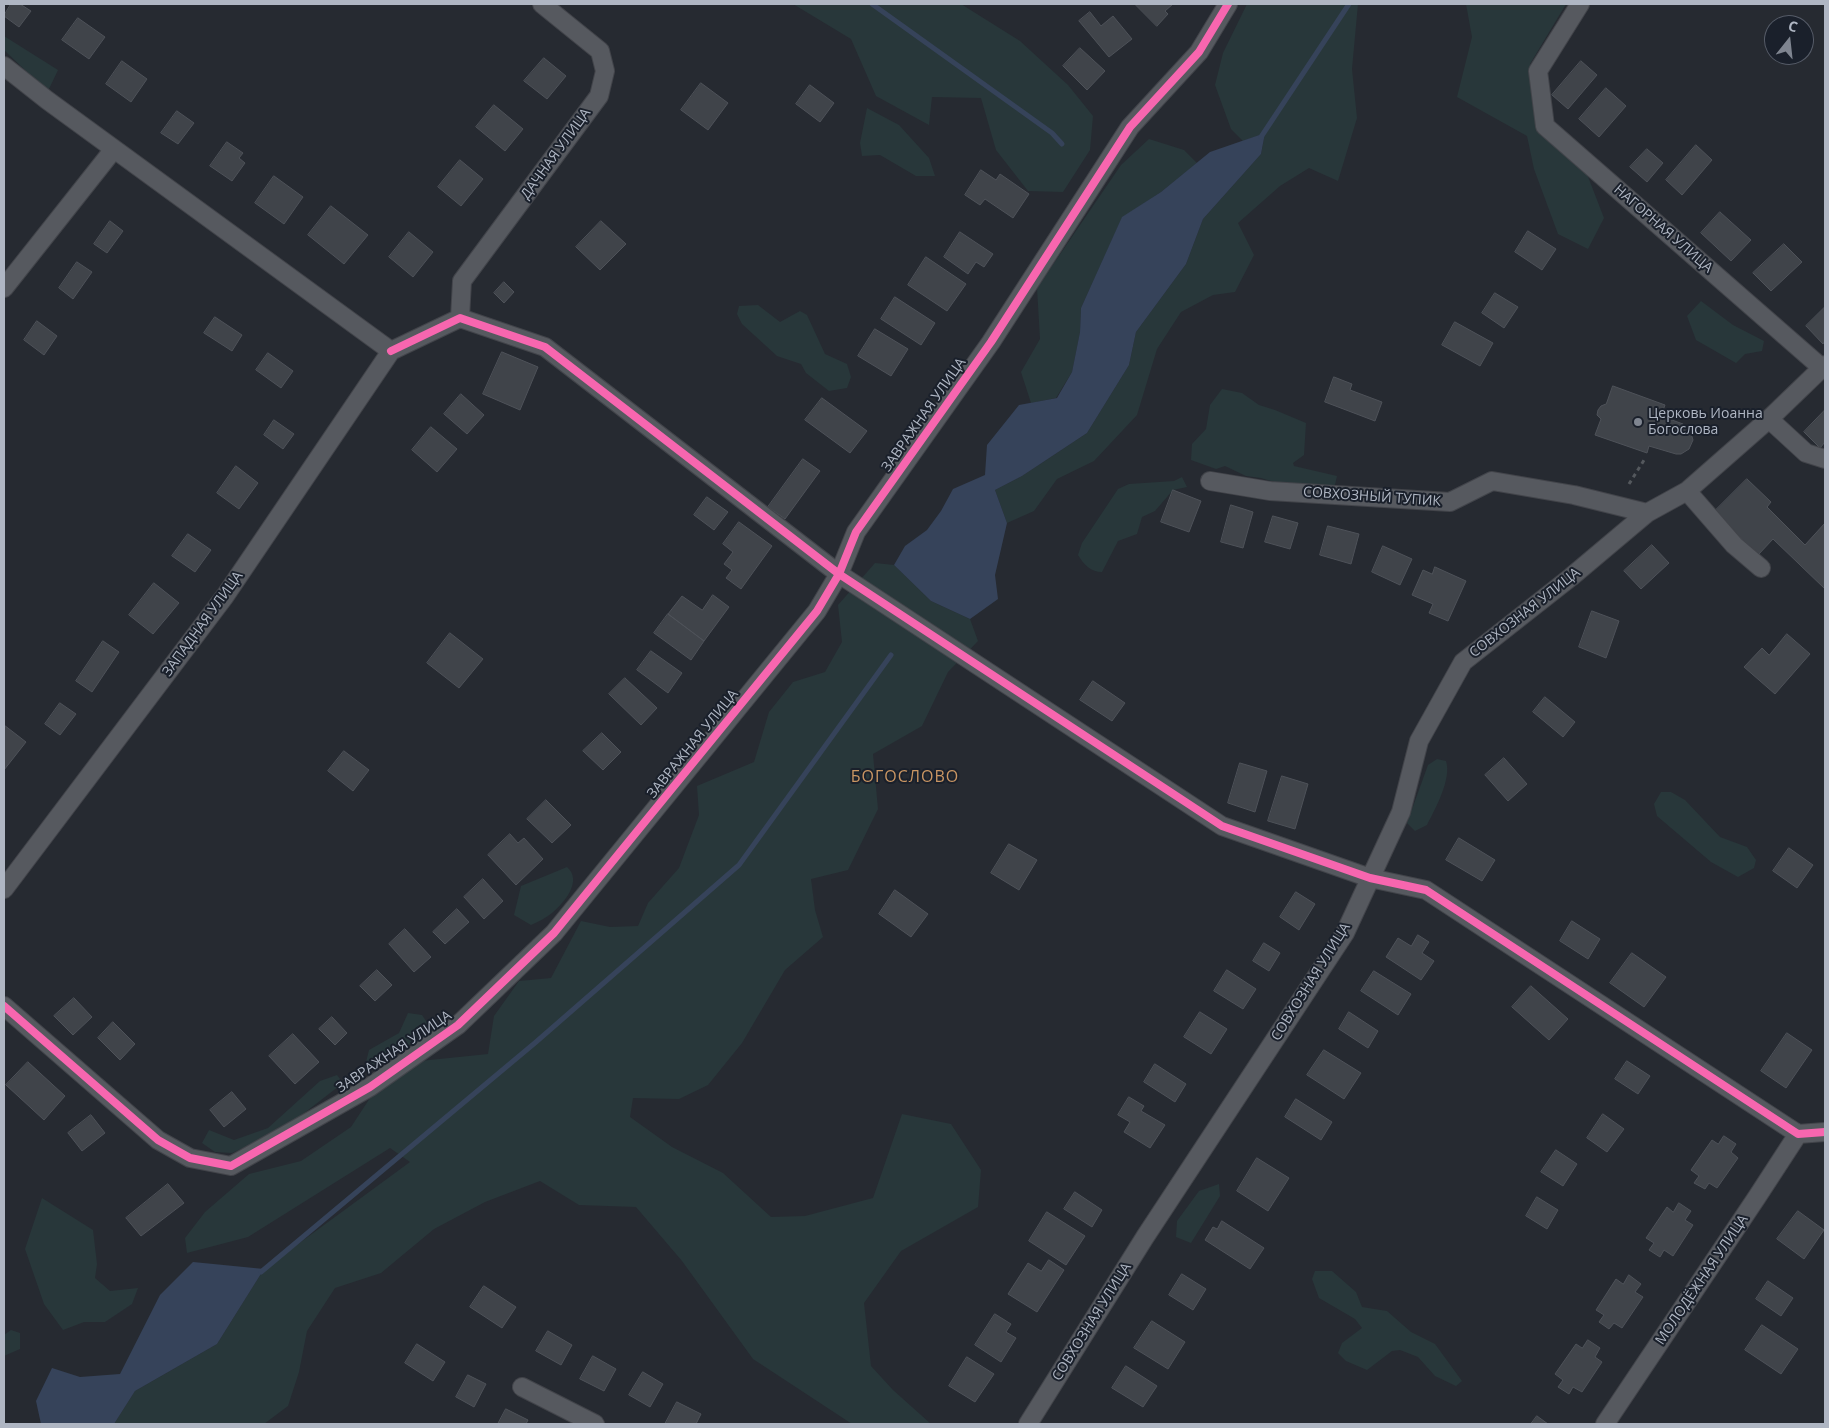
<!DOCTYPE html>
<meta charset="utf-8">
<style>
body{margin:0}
#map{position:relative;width:1829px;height:1428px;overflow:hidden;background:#262a31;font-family:"Open Sans",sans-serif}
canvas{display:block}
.frame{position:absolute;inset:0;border:5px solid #afb6c3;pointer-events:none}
.north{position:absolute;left:1764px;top:15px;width:50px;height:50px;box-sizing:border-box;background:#1a202b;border:1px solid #565c68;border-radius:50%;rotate:16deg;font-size:14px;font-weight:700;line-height:20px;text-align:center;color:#afb6c3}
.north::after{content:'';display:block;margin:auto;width:18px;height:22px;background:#7f8590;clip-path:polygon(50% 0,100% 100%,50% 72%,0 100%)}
</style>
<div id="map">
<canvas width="1829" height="1428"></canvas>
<div class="frame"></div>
<div class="north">С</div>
</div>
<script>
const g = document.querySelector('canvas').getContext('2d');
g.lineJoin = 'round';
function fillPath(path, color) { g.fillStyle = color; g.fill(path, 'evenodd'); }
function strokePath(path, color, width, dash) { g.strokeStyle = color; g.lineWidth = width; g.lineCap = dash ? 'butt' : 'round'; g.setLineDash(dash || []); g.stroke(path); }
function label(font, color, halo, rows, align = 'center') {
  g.font = font + ' "Open Sans",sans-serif'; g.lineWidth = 4; g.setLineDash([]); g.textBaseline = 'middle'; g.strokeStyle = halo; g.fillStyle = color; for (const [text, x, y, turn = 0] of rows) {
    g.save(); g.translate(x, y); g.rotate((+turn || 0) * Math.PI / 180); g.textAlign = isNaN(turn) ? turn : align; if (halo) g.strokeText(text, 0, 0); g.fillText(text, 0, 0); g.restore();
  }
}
fillPath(new Path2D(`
 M793,4H961L1020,41L1068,85L1093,116L1090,150L1063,192L1028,191L996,150L981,98L932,97L929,125L876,96L851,39Z
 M1247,4H1358L1352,69L1357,118L1338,181L1309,168L1280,186L1238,223L1254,255L1235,292L1213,295L1181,312L1157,349L1137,415L1094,461L1057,479L1034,511L1007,523L995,490L1022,476L1087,433L1129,365L1136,332L1186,264L1203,219L1261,154L1265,133L1243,141L1231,129L1215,85L1223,53Z
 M1466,4H1566L1530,64L1544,137L1587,174L1604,218L1588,249L1558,234L1534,169L1527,136L1457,97L1472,37Z
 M4,36L58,70L48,91L31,81L25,70L4,50Z
 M867,108L899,125L929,158L935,176H916L880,155L862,156L860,143Z
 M1149,139L1184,150L1197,163L1161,192L1122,218L1081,308L1080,332L1072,372L1056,398L1031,403L1021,372L1040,339L1037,288L1121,165Z
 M1701,301L1733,325L1764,341L1762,351L1745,354L1736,363L1696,340L1687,316Z
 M758,305L780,322L800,311L807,315L825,354L847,364L851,377L847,388L829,391L806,373L801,364L777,356L742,324L737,314L739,306Z
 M1222,389L1242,393L1259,405L1275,410L1306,423L1304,455L1293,463L1294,466L1337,476L1334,489H1297L1261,478L1246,476L1225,466L1216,469L1191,460L1192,444L1206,429L1210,405Z
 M1182,477L1187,487L1173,490L1155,511L1142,517L1137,534L1118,541L1102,572C1091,572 1084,565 1078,555L1082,543L1118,489L1129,484L1174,481Z
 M875,563L894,565L931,601L970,619L978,641L948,672L922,726L873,754L878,809L848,870L811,879L815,910L823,937L785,970L742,1043L708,1085L679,1099L633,1098L630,1117L672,1147L723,1173L771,1217L805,1216L873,1198L902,1114L951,1124L981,1170L978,1207L901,1251L864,1303L871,1366L893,1390L931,1424H852L753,1359L682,1261L636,1207L579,1205L540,1181L485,1202L434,1229L381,1273L335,1288L307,1331L299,1372L288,1406L264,1424H114L135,1391L217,1344L264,1269L410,1162L390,1148L248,1237L187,1253L185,1238L205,1212L249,1174L301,1161L351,1127L372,1095L420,1061L488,1054L494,1016L519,981L551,978L581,921L610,927L638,926L648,903L679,868L699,815L697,786L754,762L769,712L793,682L825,672L842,642L838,605Z
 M1437,759L1446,761C1452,779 1435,809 1427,825L1415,831L1407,823L1428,765Z
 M1661,792H1671L1685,800L1720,837L1747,847L1756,860L1754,868L1738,877L1711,862L1657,816L1654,804Z
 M567,867C583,881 564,903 552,913C546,918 538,922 531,925L514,915L521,886Z
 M408,1013L422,1015L433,1031L416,1043L394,1049L380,1069L366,1062L369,1050L399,1033Z
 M337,1075L343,1083L281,1131L232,1153L215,1152L202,1143L209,1130L234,1140L268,1128L320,1081Z
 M1219,1184L1220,1196L1191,1243L1176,1237L1177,1221L1199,1191Z
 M42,1198L93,1230L97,1264L95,1278L110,1291L138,1288L132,1304L105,1322H84L63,1330L44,1304L25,1249Z
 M1315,1271H1332L1356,1292L1362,1307L1387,1311L1411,1332L1435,1344L1462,1381L1456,1386L1435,1376L1418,1357L1400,1350L1392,1351L1367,1370L1346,1361L1338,1353L1342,1343L1362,1328L1355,1319L1319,1298L1312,1279Z
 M11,1330L20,1333V1349L4,1356V1335Z`), '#28373a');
fillPath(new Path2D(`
 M1265,133L1261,154L1203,219L1186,264L1136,332L1129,365L1087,433L1022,476L995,490L1007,523L995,575L998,599L970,619L931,601L894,565L905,546L927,530L941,511L953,489L985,475L987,445L1019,405L1057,398L1072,372L1080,332L1081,308L1122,217L1161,192L1210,152Z
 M193,1262L264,1269L217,1344L135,1391L114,1424H41L36,1401L52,1368L80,1377L120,1374L160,1295Z`), '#36435a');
strokePath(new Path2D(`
 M872,4L1052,133L1062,144
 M1261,137L1349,4
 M261,1272L536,1042L739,865L891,655`), '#36435a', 5);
const building = new Path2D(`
 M11,4H20L31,11L19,27L4,16Z
 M1135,4H1173L1165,11L1168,14L1157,26Z
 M1090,12L1101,26L1113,16L1132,39L1109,57L1079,21Z
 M78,18L105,37L89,59L62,40Z
 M1080,48L1105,71L1087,90L1063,66Z
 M544,58L566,76L547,99L524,81Z
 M122,61L147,79L131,102L106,84Z
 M1581,61L1597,75L1568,109L1552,95Z
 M701,83L728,103L708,130L681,110Z
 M810,85L834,103L820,122L796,104Z
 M1606,88L1626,106L1599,137L1579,119Z
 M494,105L523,129L505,151L476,127Z
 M177,111L194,123L178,144L161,133Z
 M227,142L243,153L239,158L245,163L232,181L210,166Z
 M1696,145L1712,160L1682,195L1666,180Z
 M1647,149L1663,163L1647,182L1630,167Z
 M460,160L483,179L461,206L438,187Z
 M981,170L996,180L1000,174L1029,194L1013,218L985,199L980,205L965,195Z
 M274,176L303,197L284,224L255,203Z
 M331,206L368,235L344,264L308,235Z
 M1720,212L1751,240L1731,261L1701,233Z
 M110,221L123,231L107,253L94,244Z
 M601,221L626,244L600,270L576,247Z
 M1528,231L1556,249L1542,270L1515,252Z
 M409,232L433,252L413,277L389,257Z
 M960,232L993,254L984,267L976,262L968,274L944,257Z
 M1784,244L1802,262L1771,291L1753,273Z
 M926,257L966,284L947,311L908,285Z
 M77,262L92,272L73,299L59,288Z
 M504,282L514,292L504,303L494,293Z
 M1495,293L1518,307L1504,328L1482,313Z
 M895,297L935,323L921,345L881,319Z
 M1825,307V341L1823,344L1806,326Z
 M215,317L242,335L232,351L204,333Z
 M37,321L57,336L44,355L24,340Z
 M1455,322L1493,343L1480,366L1442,345Z
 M875,329L908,349L891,376L858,356Z
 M502,352L538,367L520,410L483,394Z
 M268,353L293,371L281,388L256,370Z
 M1334,377L1352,384L1350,390L1382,402L1375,421L1325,402Z
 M1613,386L1665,405L1661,416L1683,424L1690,430L1693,440L1689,449L1681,454H1676L1649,446L1647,453L1595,435L1601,419L1597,415L1598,410L1601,406L1606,404Z
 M461,394L484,415L467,434L444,414Z
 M822,398L867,431L850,453L805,420Z
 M1825,410V442L1820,448L1804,432Z
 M274,420L294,434L283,449L264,435Z
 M431,427L457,449L437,472L412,450Z
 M803,459L820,471L785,519L768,507Z
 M236,466L258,483L239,509L217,493Z
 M1747,479L1771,502L1767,507L1805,545L1825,523V589L1773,539L1758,555L1714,512Z
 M1173,490L1201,501L1189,532L1161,522Z
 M707,497L728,512L714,530L694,515Z
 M1231,505L1253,512L1243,548L1221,542Z
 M1273,516L1298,523L1290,549L1265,542Z
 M739,522L772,546L741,589L726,578L732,570L724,564L733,552L723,544Z
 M1328,526L1359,534L1351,564L1320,555Z
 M188,534L211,550L195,572L172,556Z
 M1652,545L1669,563L1641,589L1624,571Z
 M1383,546L1412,559L1400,585L1372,572Z
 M1435,567L1466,581L1448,621L1429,613L1433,604L1412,595L1423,570L1432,574Z
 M154,583L179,603L153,634L129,615Z
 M713,595L729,607L704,641L668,614L682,596L702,610Z
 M1592,611L1619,621L1606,658L1579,647Z
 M668,614L704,641L691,660L654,633Z
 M450,633L483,659L459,688L427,663Z
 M1787,634L1810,654L1775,694L1744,667L1762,648L1769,655Z
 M103,641L119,652L92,692L76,681Z
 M651,651L682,673L668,693L637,670Z
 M625,678L657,708L641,725L609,694Z
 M1093,681L1125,703L1112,721L1080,700Z
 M1545,697L1575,722L1563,737L1533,712Z
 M60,703L76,714L60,735L45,724Z
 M4,725L26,742L4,770Z
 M602,733L621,752L603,770L583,751Z
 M344,751L369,770L353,791L328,771Z
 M1504,758L1527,784L1508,801L1485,775Z
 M1240,763L1267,771L1255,812L1228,803Z
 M1282,776L1308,784L1295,829L1268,821Z
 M546,800L571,825L552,843L527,819Z
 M510,834L518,843L524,838L543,859L516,885L488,855Z
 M1459,838L1495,860L1482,881L1446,860Z
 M1009,844L1037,860L1019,890L991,873Z
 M1789,848L1813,865L1797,888L1773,871Z
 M483,879L503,901L484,919L464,897Z
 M895,890L928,914L911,937L879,914Z
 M1296,892L1315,904L1299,930L1280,917Z
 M457,909L469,922L445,944L433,932Z
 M1572,921L1600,939L1588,959L1560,941Z
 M405,929L431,957L414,972L389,944Z
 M1418,935L1429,942L1422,953L1434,961L1421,980L1386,957L1398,938L1411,946Z
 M1264,943L1280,953L1269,971L1253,961Z
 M1632,953L1666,977L1644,1007L1610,983Z
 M377,970L392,985L375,1001L360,986Z
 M1227,970L1256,989L1243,1009L1214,991Z
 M1374,971L1411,994L1398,1015L1361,991Z
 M1531,986L1568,1019L1549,1040L1512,1007Z
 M74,998L92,1017L73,1035L54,1016Z
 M1200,1012L1227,1029L1211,1054L1184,1037Z
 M1349,1012L1378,1031L1368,1048L1339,1029Z
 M332,1017L347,1033L335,1045L319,1029Z
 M113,1022L135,1044L120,1060L98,1038Z
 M1787,1033L1812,1050L1786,1088L1761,1071Z
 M293,1034L319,1062L295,1084L269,1056Z
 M1324,1050L1361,1073L1344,1099L1307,1075Z
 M1627,1061L1650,1076L1638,1094L1615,1079Z
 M28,1062L65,1096L44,1120L6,1085Z
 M1155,1064L1186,1084L1175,1102L1144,1082Z
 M232,1092L246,1109L224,1127L210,1110Z
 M1129,1097L1144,1106L1141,1111L1165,1125L1150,1148L1124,1132L1130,1122L1118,1115Z
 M1296,1099L1332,1122L1321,1140L1285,1117Z
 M1603,1114L1624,1129L1607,1152L1587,1138Z
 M91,1115L105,1133L82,1151L68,1133Z
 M1724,1136L1736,1144L1731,1152L1738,1158L1717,1188L1709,1183L1705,1189L1694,1183L1699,1176L1691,1170L1712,1140L1718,1144Z
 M1556,1150L1577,1164L1563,1186L1541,1172Z
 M1257,1158L1289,1178L1268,1211L1237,1191Z
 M168,1184L184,1203L141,1236L126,1218Z
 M1075,1192L1102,1210L1092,1227L1064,1209Z
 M1537,1197L1558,1210L1547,1229L1526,1216Z
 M1679,1203L1691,1211L1685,1220L1693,1225L1673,1256L1664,1250L1660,1257L1649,1250L1654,1243L1646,1238L1667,1207L1673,1212Z
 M1798,1211L1824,1230L1804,1259L1777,1239Z
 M1047,1212L1085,1236L1066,1265L1029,1241Z
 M1222,1221L1264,1248L1250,1269L1205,1240L1213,1227L1217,1229Z
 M1049,1260L1064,1270L1037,1312L1008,1294L1028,1263L1041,1271Z
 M1182,1274L1206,1289L1193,1310L1169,1295Z
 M1629,1275L1641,1284L1635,1292L1643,1297L1622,1328L1614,1323L1609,1329L1599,1322L1604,1315L1596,1310L1616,1279L1623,1284Z
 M1768,1281L1793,1298L1781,1316L1756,1299Z
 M484,1286L516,1307L502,1328L470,1307Z
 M995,1314L1011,1324L1006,1332L1016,1338L1001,1362L975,1345Z
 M1152,1321L1185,1342L1168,1369L1134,1348Z
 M1762,1325L1798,1349L1781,1374L1745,1350Z
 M548,1331L572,1345L561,1365L536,1351Z
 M1588,1340L1600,1348L1595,1357L1602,1362L1582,1392L1573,1387L1569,1394L1558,1387L1563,1380L1555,1374L1576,1344L1582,1348Z
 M417,1344L445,1362L433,1381L405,1363Z
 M593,1356L616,1369L604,1391L580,1379Z
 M967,1357L994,1374L975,1402L949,1386Z
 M1126,1366L1157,1386L1143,1407L1112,1388Z
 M643,1372L663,1384L650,1407L629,1395Z
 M468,1375L486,1384L474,1407L456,1397Z
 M677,1402L701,1414L696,1424H665Z
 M506,1409L528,1420L526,1424H498Z
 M1537,1416L1548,1424H1531Z`);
fillPath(building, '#40444a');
strokePath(building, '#4e5259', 1);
const minor = new Path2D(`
 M1580,4L1538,71L1545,126L1822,368
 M4,66L47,100L391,351
 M4,288L114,149
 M460,318L462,281L599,96L605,71L600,51L542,4
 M391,351L460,318L545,347L839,574L1222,826L1370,878L1426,890L1798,1134L1825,1132
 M1769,419L1806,453L1825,459
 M1210,481L1270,491L1450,502L1492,481L1574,495L1647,513
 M1687,491L1734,545L1761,568
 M4,889L225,596L391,351
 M4,1006L158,1140L190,1158L231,1166L370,1087L458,1025L554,933L817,611L839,574L856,532L991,342L1130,127L1199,52L1228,4
 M522,1387L595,1424
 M1028,1424L1145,1237L1345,933L1401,812L1419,741L1463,662L1571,577L1647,513L1687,491L1769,419L1825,365
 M1605,1424L1757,1197L1798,1134`);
strokePath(minor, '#42444a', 20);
strokePath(new Path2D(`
 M1629,484L1646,457`), '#54585d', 3, [4, 4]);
strokePath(minor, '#56595f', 18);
strokePath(new Path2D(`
 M391,351L460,318L545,347L839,574L1222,826L1370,878L1426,890L1798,1134L1825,1132
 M4,1006L158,1140L190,1158L231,1166L370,1087L458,1025L554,933L817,611L839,574L856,532L991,342L1130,127L1199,52L1228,4`), '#f766af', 8);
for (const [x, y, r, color] of [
 [1638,422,5,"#7f8590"]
]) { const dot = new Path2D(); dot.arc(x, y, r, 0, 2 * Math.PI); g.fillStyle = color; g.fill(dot); strokePath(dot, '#1a202b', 2); }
label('14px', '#afb6c3', '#1a202b', [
 ["ДАЧНАЯ УЛИЦА",556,154,-54],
 ["НАГОРНАЯ УЛИЦА",1663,229,41],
 ["ЗАВРАЖНАЯ УЛИЦА",924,415,-55],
 ["СОВХОЗНЫЙ ТУПИК",1372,497,4],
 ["СОВХОЗНАЯ УЛИЦА",1525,613,-38],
 ["ЗАПАДНАЯ УЛИЦА",203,624,-54],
 ["ЗАВРАЖНАЯ УЛИЦА",693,744,-51],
 ["СОВХОЗНАЯ УЛИЦА",1311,982,-58],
 ["ЗАВРАЖНАЯ УЛИЦА",394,1052,-34],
 ["МОЛОДЁЖНАЯ УЛИЦА",1702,1280,-56],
 ["СОВХОЗНАЯ УЛИЦА",1092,1322,-58]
]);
label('14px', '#afb6c3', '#1a202b', [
 ["Церковь Иоанна",1648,414],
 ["Богослова",1648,430]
], 'left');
g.letterSpacing = '1px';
label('16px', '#ca9663', '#1a202b', [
 ["БОГОСЛОВО",905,777]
]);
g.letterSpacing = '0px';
</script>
